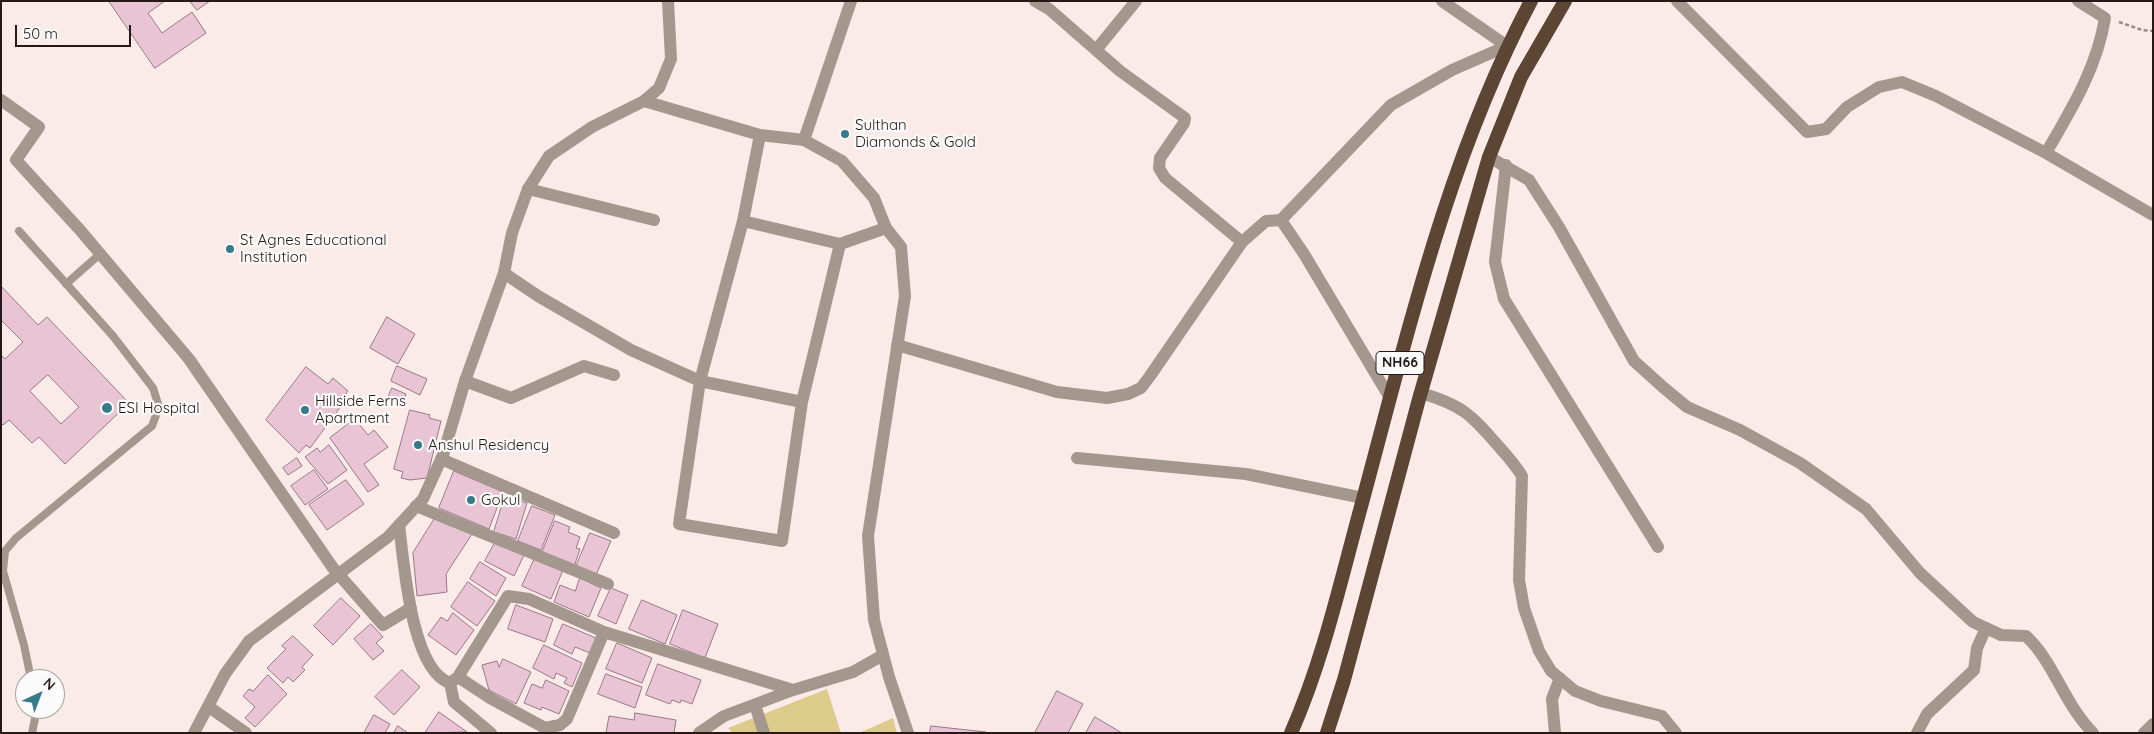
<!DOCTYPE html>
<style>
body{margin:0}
#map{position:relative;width:2154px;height:734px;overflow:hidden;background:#faeae8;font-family:Quicksand,sans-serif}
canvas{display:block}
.frame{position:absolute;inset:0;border:2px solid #261816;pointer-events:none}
.north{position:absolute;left:15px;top:669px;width:50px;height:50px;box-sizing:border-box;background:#fbfbfb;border:1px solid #a6a09f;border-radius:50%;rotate:43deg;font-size:14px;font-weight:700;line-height:20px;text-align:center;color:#261816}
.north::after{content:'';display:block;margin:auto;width:18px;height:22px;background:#367b89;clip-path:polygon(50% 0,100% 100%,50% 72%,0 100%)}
.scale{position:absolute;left:15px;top:25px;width:116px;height:22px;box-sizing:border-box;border:2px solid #261816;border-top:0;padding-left:6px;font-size:15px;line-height:18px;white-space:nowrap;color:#261816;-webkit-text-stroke:4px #fbfbfb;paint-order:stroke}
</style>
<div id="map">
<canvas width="2154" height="734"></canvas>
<div class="frame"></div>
<div class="north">N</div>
<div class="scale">50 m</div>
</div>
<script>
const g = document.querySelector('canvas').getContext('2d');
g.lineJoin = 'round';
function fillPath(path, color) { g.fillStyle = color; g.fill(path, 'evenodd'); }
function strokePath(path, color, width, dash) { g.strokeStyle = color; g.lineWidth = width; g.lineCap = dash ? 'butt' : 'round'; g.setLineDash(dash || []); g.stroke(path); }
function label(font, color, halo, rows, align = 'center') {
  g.font = font + ' Quicksand,sans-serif'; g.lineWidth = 4.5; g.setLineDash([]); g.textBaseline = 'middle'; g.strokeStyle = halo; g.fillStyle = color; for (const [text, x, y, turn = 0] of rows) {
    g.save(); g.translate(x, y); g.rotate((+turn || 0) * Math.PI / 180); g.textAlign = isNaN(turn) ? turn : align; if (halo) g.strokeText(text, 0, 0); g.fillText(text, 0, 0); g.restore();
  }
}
fillPath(new Path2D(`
 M827,689L841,733H733L728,728Z
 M893,718L897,733H859Z`), '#ddcb8b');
const building = new Path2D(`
 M109,1H165L148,13L162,33L192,12L206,33L155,68Z
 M190,1H210L197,10Z
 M1,286L38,325L47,317L129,403L65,464L39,437L32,443L9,420L3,425L1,423V355L5,359L23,342L1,320ZM48,375L79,407L61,424L30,391Z
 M387,317L415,334L398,364L370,348Z
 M397,366L427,379L420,395L391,381Z
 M306,367L328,384L333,378L348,391L342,399L345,401L310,448L306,445L299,453L266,420Z
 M392,388L406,394L403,404L388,398Z
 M410,410L430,415L429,418L441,421L427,478L410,480L401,478L403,472L394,469Z
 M355,419L368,435L374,430L388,447L364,464L379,485L368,492L330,438Z
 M329,445L347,470L328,484L305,457L317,448L320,452Z
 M297,458L302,466L288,475L283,468Z
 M314,470L328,489L305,505L291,486Z
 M454,471L503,492L489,529L439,508Z
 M346,480L364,504L327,530L309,505Z
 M505,496L527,503L516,539L494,532Z
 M532,506L555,515L541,550L518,541Z
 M435,518L472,534L446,574L447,592L417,596L413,553Z
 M555,521L570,527L568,532L580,537L576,548L580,549L574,567L542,553Z
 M590,533L611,541L596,575L576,567Z
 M497,539L525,553L514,576L485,561Z
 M535,558L563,570L551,599L522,586Z
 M480,562L506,578L496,596L470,579Z
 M580,578L601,588L589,617L554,602L560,585L575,591Z
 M468,582L495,601L477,626L451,607Z
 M611,588L628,595L616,624L598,616Z
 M341,598L360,616L333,645L314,626Z
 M642,600L677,615L665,644L629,629Z
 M516,605L553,619L545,642L508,629Z
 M683,610L718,624L705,658L670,644Z
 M453,613L474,630L456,655L428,635L441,617L447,621Z
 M371,624L383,637L376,643L384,651L373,660L354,639Z
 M563,624L596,638L590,653L575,647L572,654L554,645Z
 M293,636L313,655L302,667L305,670L293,682L288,677L283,683L267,668L286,649L282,646Z
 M617,643L652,658L642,683L606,669Z
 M544,645L582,663L572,687L564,683L567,678L556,673L554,679L533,668Z
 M503,659L531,672L516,704L489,690L482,665L497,661L499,667Z
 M658,664L701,680L692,704L681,700L680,703L672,700L670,704L646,695Z
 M402,670L420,687L394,715L375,697Z
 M606,674L642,687L635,708L598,694Z
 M268,675L287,694L255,727L245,718L255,707L243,696L249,689L253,691Z
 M546,680L569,691L559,714L542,707L541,710L524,703L532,684L542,688Z
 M1057,691L1083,704L1068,733H1035Z
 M439,712L467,732L425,733Z
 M635,713L676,720L674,733H606L609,716L634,720Z
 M374,715L390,724L385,733H364Z
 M1095,717L1122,733H1086Z
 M398,726L408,733H394Z
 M931,726L986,732V733H930Z`);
fillPath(building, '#e9c4d4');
strokePath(building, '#997887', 1);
strokePath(new Path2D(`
 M2119,22L2142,30L2153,31`), '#9a8b89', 2.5, [4, 2.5]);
strokePath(new Path2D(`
 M19,231L113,336L153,388L159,407L152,426L16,538L5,551L3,571L24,645L31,679
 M66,284L100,254
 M32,733L37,709`), '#a4988e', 8);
strokePath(new Path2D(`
 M1035,1L1049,9L1120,71L1185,118L1184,123L1160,158L1159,168L1165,178L1242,242L1266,221L1281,220L1304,254L1390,398
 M1442,1L1507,46
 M1677,1L1807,132L1826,129L1847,107L1879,87L1902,82L1936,96L2046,153L2153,215
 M1096,50L1136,1
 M1,100L39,127L16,160L80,230L189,359L333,568L383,625L411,608
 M644,101L760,135L804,140L842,161L874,198L886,228L901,247L905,296L868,536L874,620L889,677L908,733
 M760,135L743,221L700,381L679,524L782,541L802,402L840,244L886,228
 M804,140L851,1
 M2046,153C2071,110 2097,68 2105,18L2078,1
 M1506,165L1495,262L1504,299L1658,547
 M528,189L654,220
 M1281,220L1391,105L1452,70L1507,46
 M743,221L840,244
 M504,273L538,296L631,350L700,381L802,402
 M897,345L1057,392L1107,398L1128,394L1141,388L1150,376L1242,242
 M465,381L511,398L584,366L614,375
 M1421,393C1465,406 1472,416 1501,449C1509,458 1516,466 1522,476L1519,580L1524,608L1539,651L1551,671L1575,691L1601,701L1662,716L1676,733
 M1077,458L1246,474L1363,498
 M441,459L614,533
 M416,506L608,584
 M399,525C404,563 411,670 450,683L458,677L508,596L529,599L604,632L793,690L853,672L883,655
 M458,677L490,698L545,728L560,725L567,719L604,632
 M450,683L454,702L491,733
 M755,705L764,733
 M209,707L246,733
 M699,733L724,716L793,690
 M1555,733L1552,699L1560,678
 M1917,733L1927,714L1974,670L1977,648L1986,628
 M2144,733L2153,724`), '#a4988e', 12);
strokePath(new Path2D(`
 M1489,157L1529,180L1559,227L1634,361L1664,388L1687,407L1740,430L1800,463L1866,509L1920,573L1973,622L2001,635L2026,636C2054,662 2064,704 2093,733
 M194,733L225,674L249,641L388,537L423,499L443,455L465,381L504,273L512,233L528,189L549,156L592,127L644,101L659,88L671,59L668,1`), '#a4988e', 12);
strokePath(new Path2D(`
 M1291,733C1322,663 1339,588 1359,514C1406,341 1446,161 1531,1
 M1327,733L1344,680L1419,399L1489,157L1521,77L1565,1`), '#5c4532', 14);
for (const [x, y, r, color] of [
 [845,134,5,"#367b89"],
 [230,249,5,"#367b89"],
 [107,408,6,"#367b89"],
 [305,410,5,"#367b89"],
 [418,445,5,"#367b89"],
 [471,500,5,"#367b89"]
]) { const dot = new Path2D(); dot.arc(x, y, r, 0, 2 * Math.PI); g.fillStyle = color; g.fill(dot); strokePath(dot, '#fbfbfb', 2); }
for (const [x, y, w] of [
 [1400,363,48]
]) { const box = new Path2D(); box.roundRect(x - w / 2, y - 11.5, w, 23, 4); g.fillStyle = '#fbfbfb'; g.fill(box); strokePath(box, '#261816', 1); }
label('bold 14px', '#261816', null, [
 ["NH66",1400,363]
]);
label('15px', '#261816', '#fbfbfb', [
 ["Sulthan",855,125],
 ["Diamonds & Gold",855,142],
 ["St Agnes Educational",240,240],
 ["Institution",240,257],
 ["Hillside Ferns",315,401],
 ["Apartment",315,418],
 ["ESI Hospital",118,408],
 ["Anshul Residency",428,445],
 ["Gokul",481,500]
], 'left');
</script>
